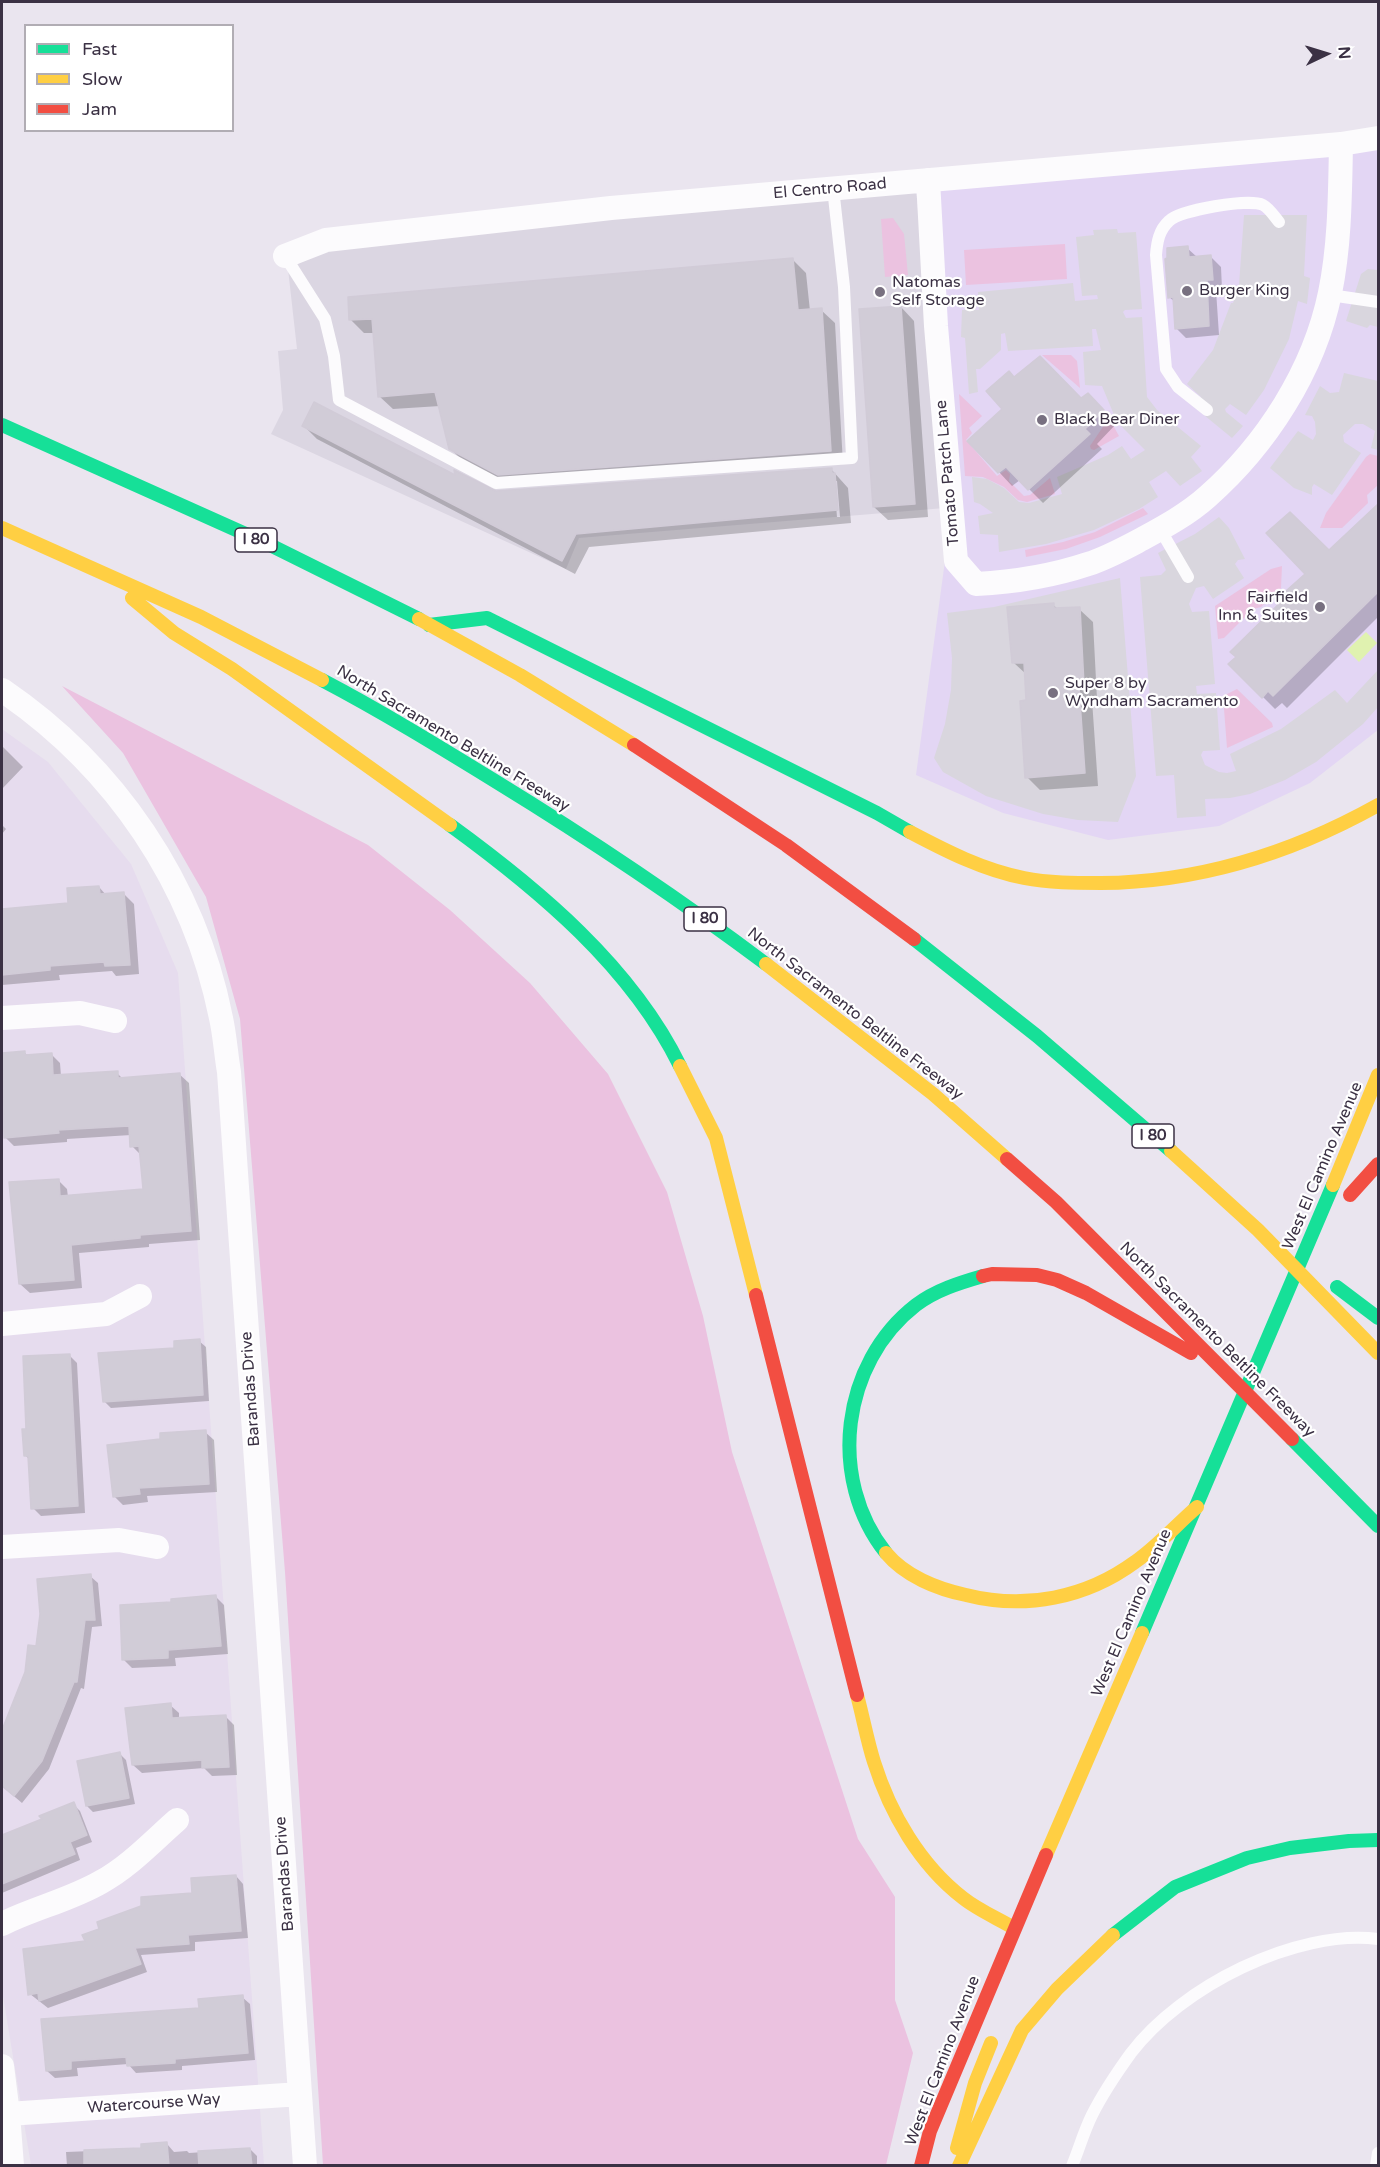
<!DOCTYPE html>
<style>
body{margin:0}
#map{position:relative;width:1380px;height:2167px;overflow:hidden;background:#eae5ef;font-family:"Varela Round",sans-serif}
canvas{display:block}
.frame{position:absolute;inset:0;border:3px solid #3b3144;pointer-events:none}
.legend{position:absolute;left:24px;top:24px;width:210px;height:108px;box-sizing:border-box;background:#fff;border:2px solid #b1adb4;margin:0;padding:8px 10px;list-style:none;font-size:18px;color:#3b3144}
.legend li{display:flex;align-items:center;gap:12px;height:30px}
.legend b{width:30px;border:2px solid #b1adb4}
.north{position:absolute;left:1296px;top:24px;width:60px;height:60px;-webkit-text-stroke:4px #fff;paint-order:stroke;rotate:86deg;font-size:16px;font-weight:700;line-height:24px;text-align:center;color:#3b3144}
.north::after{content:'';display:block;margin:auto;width:21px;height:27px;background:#3b3144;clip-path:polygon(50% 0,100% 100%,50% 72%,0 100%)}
</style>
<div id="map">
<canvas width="1380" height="2167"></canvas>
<div class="frame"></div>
<ul class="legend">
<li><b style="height:8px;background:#16e098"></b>Fast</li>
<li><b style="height:8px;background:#ffcf43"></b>Slow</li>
<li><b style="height:8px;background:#f24e42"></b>Jam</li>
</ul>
<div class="north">N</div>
</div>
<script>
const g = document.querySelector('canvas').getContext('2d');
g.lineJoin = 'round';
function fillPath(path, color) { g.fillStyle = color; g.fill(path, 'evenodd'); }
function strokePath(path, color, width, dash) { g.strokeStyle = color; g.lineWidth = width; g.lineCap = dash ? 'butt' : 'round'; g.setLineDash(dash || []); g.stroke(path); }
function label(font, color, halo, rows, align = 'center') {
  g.font = font + ' "Varela Round",sans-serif'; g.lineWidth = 4.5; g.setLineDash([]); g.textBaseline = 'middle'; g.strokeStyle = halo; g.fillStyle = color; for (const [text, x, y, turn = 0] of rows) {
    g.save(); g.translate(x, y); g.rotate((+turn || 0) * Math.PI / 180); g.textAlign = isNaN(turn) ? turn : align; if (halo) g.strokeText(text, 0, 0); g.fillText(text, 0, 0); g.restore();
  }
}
fillPath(new Path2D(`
 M2,729L48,762L131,864L178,973L264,2165H31L2,1990Z`), '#e6dcee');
fillPath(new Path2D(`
 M1378,145V730L1310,783L1219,826L1108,840L1003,813L916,775L947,546L916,188Z`), '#e3d6f4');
fillPath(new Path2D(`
 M916,188L945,508L579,538L566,569L271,434L283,410L278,351L297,349L288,269L323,251L361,240Z`), '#dbd6e2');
fillPath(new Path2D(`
 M893,218L904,234L908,275L885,277L881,219Z
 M1065,244L1067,279L966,285L964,250Z
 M1042,355H1071L1077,361L1080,388Z
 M959,394L982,416L969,428L972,433L966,440L997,476L1006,470L1010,474L1009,481L1024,496L1030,495L1050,478L1055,494L1027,502L1018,500L1004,487L983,477L965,476Z
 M1109,418L1119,436L1094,450L1091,449L1090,446Z
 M1370,454L1378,456V485L1367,495L1368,503L1342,528H1320L1326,513L1366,457Z
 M1143,508L1148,514L1100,537L1066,549L1026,557L1025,550L1063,542L1095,532Z
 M1282,566L1281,588L1261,607L1253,609L1224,638L1218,639L1215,606L1271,569Z
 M62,686L368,845L450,910L530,983L608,1074L667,1192L703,1316L732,1452L858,1839L895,1897V2000L913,2053L886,2165H323L285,1572L240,1019L206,897L123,753Z
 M1237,689L1272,723L1273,727L1227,748L1223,696Z`), '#ebc2e0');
fillPath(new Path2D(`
 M1244,215H1307L1304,276L1310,278L1307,304L1298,301L1289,339L1264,390L1246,415L1230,404L1225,409L1226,412L1243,426L1232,438L1193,406L1201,397L1187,384L1213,350L1231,303H1233L1239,285Z
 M1117,229L1118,233L1136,232L1142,309L1125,310L1123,312L1126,318L1142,317L1147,397L1157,410L1201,446L1191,457L1202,471L1180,486L1166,471L1149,482L1158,497L1139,509L1094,530L1046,544L999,552L998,535L980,534L978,516L993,513L980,504L974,502L972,477L987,479L1004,488L1019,502L1029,503L1062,494L1057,477L1108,455L1122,446L1131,459L1145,450L1117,422L1102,386L1085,385L1083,352L1101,350L1096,329H1092L1093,346L1008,351L1005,333L1001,334V350L980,369H976L978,392L969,394L965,338L961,337L962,310H979L978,292L1073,283L1075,301L1098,299L1097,295L1082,296L1076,237L1094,235L1093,230Z
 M1368,269L1378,270V327L1370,325L1367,328L1346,321L1361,274Z
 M1344,373L1378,381V450L1371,448L1375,431L1363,424H1355L1343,435L1344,442L1361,453L1332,495L1314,484L1312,487V495L1294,488L1270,468L1298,431L1313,440L1316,434L1315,422L1312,416L1305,415L1320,386L1330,393L1339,392Z
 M1219,517L1229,528L1245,559L1238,560L1235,564L1244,578L1213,599L1204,586L1196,588L1189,604L1192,612L1209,611L1215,684L1196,686L1197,694L1216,693L1220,750L1203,751L1201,755L1205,765L1219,772L1227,773L1236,771L1230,754L1281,729L1335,690L1347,703L1378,670V707L1363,724L1316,762L1285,780L1250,794L1230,798L1205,799L1206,816L1177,818L1174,775L1156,776L1140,577L1161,575L1166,570L1158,553L1195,534Z
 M1120,578L1136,776L1118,822L1078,820L1043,814L986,796L943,772L934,758L945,724L951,690L952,658L947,613L994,607Z`), '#d9d6de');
fillPath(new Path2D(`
 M1366,632L1377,643L1359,662L1347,650Z`), '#e0f2b0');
fillPath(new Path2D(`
 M1187,248L1197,257H1211L1221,267L1222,289L1216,290L1219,335L1186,338L1176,328L1175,302L1169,297Z
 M793,260L806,273L810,311L821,310L835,323L843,464L512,487L464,462L450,448L440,406L393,409L379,396L374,333H364L351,320Z
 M901,307L914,321L928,517L888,520L874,507Z
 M1014,379L1101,408L1116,424L1097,444L1102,449L1043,503L1020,480L1012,486L999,472L1004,409Z
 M304,426L496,493L831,469L848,488L851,523L589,547L575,574L317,439ZM834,481H837L840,517H837Z
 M1378,507V617L1287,708L1282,703L1275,709L1230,664L1329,552Z
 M1053,605L1058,609H1079L1093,622L1097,699L1092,700L1098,786L1040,790L1027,777L1026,674L1014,663Z
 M2,746L23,767L2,789Z
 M2,825L6,829L2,834Z
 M99,887L106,895L124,894L134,904L139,974L116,976L112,971L59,975L60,980L2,985V910L70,904Z
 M24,1052L28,1056L51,1054L60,1063L61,1076L117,1073L123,1079L179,1074L189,1083L200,1240L149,1244V1247L79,1253L82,1288L30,1293L20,1284L58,1180L67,1189L68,1197L144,1190L142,1156L132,1146L131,1135L67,1139V1142L14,1146L5,1137L2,1097V1054Z
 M199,1341L206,1347L209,1401L111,1408L104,1401L176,1350Z
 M69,1355L77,1363L85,1513L41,1516L33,1508L30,1460L25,1455L28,1430Z
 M205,1432L214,1440L217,1492L147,1496L148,1502L123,1505L114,1496L162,1440Z
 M90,1576L98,1583L102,1626L92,1627L84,1689L81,1688L49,1769L22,1803L2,1786V1731L38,1647Z
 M216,1597L224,1605L228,1654L175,1658L176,1666L132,1668L124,1660L173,1604Z
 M170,1705L179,1713V1719L226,1717L234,1725L237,1775L212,1776L204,1768L142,1773L133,1765Z
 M120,1754L126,1760L135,1804L93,1812L87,1806Z
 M73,1804L80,1811L92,1842L76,1848L80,1860L2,1893V1837L45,1820Z
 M236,1876L243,1884L248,1938L195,1942V1951L141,1955L147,1972L48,2008L30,1994L87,1942Z
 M242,1997L250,2004L255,2060L182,2066V2070L136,2073L128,2064L77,2068L78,2076L55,2078L47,2071L43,2020L200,2010Z
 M167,2144L174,2152L187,2151L189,2153L250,2149L257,2156V2166H67L66,2152L143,2149Z`), '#0003');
const building = new Path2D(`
 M1188,246L1189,257L1211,255L1213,280H1207L1209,326L1175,329L1173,297L1168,298L1165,259L1167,258V248Z
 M793,258L798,310L822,308L831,451L498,475L449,449L435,392L378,397L372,319L349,320L348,297Z
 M901,306L915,504L873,507L859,309Z
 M1040,356L1081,398L1088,393L1104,410L1085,429L1090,434L1028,490L1006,467L998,473L967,441L1002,409L986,391L1009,371L1014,377Z
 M314,402L455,475L454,470L496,491L832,468V473H835L838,510L576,534L562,561L302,426Z
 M1378,504V592L1273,696L1268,691L1262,698L1228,664L1236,657L1230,652L1289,594L1286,591L1305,574L1266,533L1290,512L1329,550Z
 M1054,603V608L1080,607L1084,685L1079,687L1085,773L1025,778L1020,701L1026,700L1024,663H1012L1007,607Z
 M99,886L100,894L124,892L130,965L105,966L104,962L50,966V970L2,975V909L68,903L67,888Z
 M25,1051V1055L52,1053L53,1075L118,1071V1078L180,1073L191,1231L140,1235V1238L71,1245L74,1280L19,1284L9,1182L59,1179L60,1196L143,1189L139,1146L130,1147L129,1126L58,1130L59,1133L4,1138L2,1053Z
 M200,1339L203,1395L103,1402L98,1353L174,1348V1341Z
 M70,1354L78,1506L31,1509L28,1456H24L22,1429H26L23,1356Z
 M206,1430L209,1484L139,1488L140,1494L113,1497L107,1445L160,1439V1433Z
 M91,1574L95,1620H85L77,1682H74L42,1761L14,1796L2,1786V1730L25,1672L28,1645L36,1646L40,1614L37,1579Z
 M216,1595L221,1646L168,1650V1658L122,1660L120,1605L171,1602V1599Z
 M171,1703L172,1718L226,1715L229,1767L202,1768V1760L132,1765L125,1708Z
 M120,1752L129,1798L86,1806L77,1761Z
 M74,1802L87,1835L70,1842L75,1854L2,1884V1835L42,1819L39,1816Z
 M236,1875L241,1931L188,1935L189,1944L135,1948L141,1964L39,2001L38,1993L28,1995L23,1949L85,1941L82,1935L99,1929L97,1922L141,1906V1897L192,1893L191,1878Z
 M243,1995L248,2053L175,2059V2063L127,2066L126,2057L71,2061V2069L46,2071L41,2019L199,2008L198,1999Z
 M167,2142L169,2166H84V2150L141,2148V2144Z
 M250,2148L252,2166H199L198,2151Z`);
fillPath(building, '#d1ccd7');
strokePath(building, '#d1cbd7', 1.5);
strokePath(new Path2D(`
 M285,256L325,319L334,356L339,400L496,483L852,458L844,287L833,188
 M1330,295L1378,302
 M1207,410L1178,387L1166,369L1156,255C1157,242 1159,230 1169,221C1180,210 1249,198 1263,205C1269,208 1274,216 1279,222
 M1160,529L1188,577
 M1072,2166C1079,2149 1084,2131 1092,2115C1102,2095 1118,2071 1131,2053C1181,1987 1295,1929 1378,1939
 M1376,2166L1378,2153`), '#fcfbfd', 12);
strokePath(new Path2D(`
 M928,180L936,326L956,561L976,584C1014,582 1052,576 1088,564C1107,558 1125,548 1142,539C1164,527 1188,514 1207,497C1266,445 1314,371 1330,293C1340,244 1340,194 1341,144
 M285,256L326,240L611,208L1341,144L1378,138
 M2,690C115,767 194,883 221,1018C225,1036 226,1055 229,1072L305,2166
 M2,1018L80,1013L115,1021
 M2,1324L106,1314L140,1296
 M2,1547L119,1540L157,1547
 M2,1924C34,1908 70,1900 101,1882C130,1866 153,1841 177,1820
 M2,2066L8,2114L12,2166
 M8,2114L300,2094`), '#fcfbfd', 24);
strokePath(new Path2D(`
 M2,425L270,545L419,619
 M429,625L487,618L877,813L910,832
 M322,680C381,711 438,746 495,781C588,838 678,898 766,964
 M450,825C538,889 631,966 680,1066
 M914,939L1037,1036L1171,1151
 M1337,1287L1378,1318
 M1292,1439L1378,1526
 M886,1553C827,1479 841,1363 916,1305C936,1290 959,1283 983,1276
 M1142,1633L1333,1185
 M1113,1935L1175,1887L1247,1858L1290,1848L1349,1841L1378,1840`), '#16e098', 14);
strokePath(new Path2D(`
 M2,528L201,617L322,680
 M132,598L174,633L232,669L450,825
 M419,619L520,675L634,745
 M910,832C946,851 983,870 1024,878C1049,883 1075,883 1101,883C1200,882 1292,853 1378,805
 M766,964L933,1094L1007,1159
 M680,1066L716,1138L756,1295
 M1171,1151L1258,1230L1378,1353
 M1333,1185L1378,1075
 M886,1553C905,1576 937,1589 966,1595C1025,1610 1086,1598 1135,1562C1158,1546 1176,1525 1197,1507
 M857,1695C863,1717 867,1740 874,1762C890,1813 920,1865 963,1898C978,1910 997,1918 1014,1928
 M1046,1855L1142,1633
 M957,2148L975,2083L991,2043
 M959,2166L1022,2030L1057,1989L1113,1935`), '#ffcf43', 14);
strokePath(new Path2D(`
 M634,745L786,845L914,939
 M1007,1159L1056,1202L1292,1439
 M1350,1195L1378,1164
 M983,1276L992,1274L1037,1275L1057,1280L1086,1293L1191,1353
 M756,1295L857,1695
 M921,2166L930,2131L1046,1855`), '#f24e42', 14);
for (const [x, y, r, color] of [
 [1187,291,6,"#787080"],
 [880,292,6,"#787080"],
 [1042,420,6,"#787080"],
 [1320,607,6,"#787080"],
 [1053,693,6,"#787080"]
]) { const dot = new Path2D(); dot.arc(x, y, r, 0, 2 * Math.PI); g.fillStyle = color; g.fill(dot); strokePath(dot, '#fff', 2); }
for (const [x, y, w] of [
 [256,540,42],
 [705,919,42],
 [1153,1136,42]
]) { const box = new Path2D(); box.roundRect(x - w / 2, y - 12, w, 24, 4.5); g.fillStyle = '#fff'; g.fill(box); strokePath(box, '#3b3144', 1.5); }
label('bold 15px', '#3b3144', null, [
 ["I 80",256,540],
 ["I 80",705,919],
 ["I 80",1153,1136]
]);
label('16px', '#3b3144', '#fff', [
 ["El Centro Road",830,189,-5],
 ["Tomato Patch Lane",948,473,-95],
 ["North Sacramento Beltline Freeway",453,739,31],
 ["North Sacramento Beltline Freeway",855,1014,38],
 ["West El Camino Avenue",1323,1166,-67],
 ["North Sacramento Beltline Freeway",1217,1340,45],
 ["Barandas Drive",251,1389,-94],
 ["West El Camino Avenue",1132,1613,-67],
 ["Barandas Drive",285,1874,-94],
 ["West El Camino Avenue",943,2061,-69],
 ["Watercourse Way",154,2104,-4]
]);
label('16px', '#3b3144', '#fff', [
 ["Natomas",892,283],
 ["Self Storage",892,301],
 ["Burger King",1199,291],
 ["Black Bear Diner",1054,420],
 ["Fairfield",1308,598,"right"],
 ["Inn & Suites",1308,616,"right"],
 ["Super 8 by",1065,684],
 ["Wyndham Sacramento",1065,702]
], 'left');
</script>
